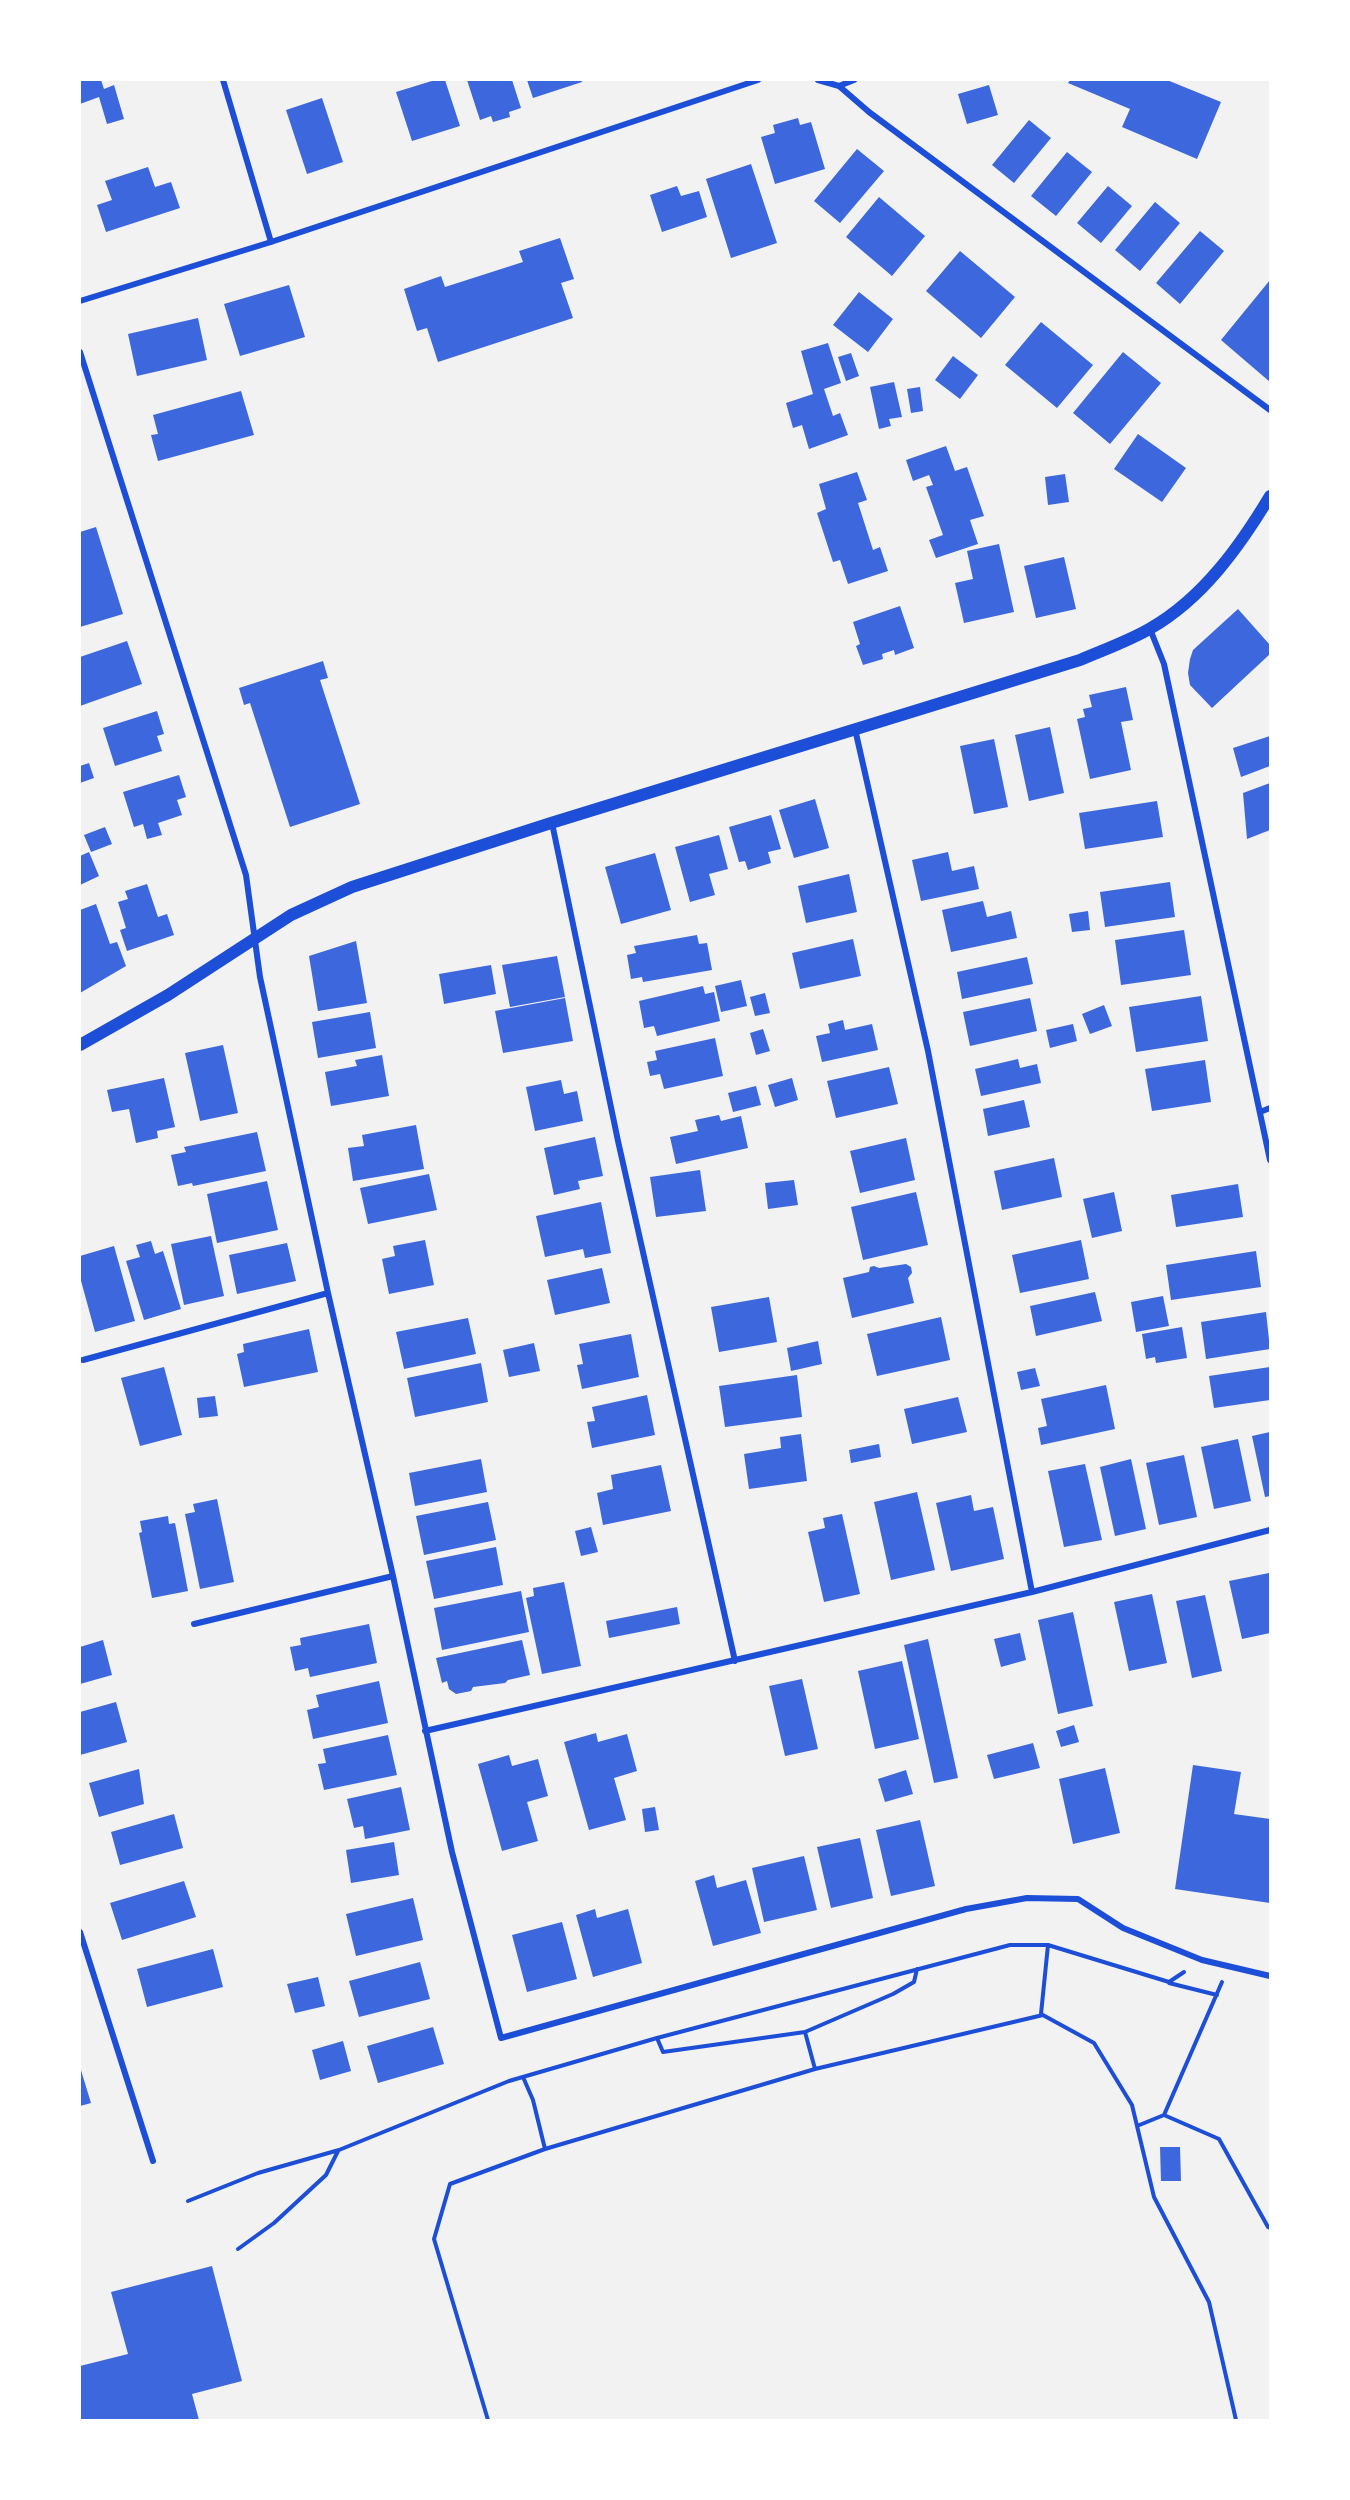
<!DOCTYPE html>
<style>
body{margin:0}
#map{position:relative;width:1350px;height:2500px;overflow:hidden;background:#f2f2f2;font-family:"Archivo Narrow",sans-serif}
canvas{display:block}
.frame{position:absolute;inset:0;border:81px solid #fff;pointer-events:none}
</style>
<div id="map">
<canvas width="1350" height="2500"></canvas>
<div class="frame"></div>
</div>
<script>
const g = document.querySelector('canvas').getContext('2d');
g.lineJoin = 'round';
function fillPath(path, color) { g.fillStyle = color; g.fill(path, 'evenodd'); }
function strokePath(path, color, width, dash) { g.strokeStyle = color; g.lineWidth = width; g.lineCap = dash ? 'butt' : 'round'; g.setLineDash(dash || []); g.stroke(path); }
fillPath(new Path2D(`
 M80,80H101L104,89L114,85L124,119L107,124L99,97L80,104Z
 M435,80H445L460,126L412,141L396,92Z
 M467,80H512L521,108L509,112L510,117L493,122L491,116L480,120Z
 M527,80H581L582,82L533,98Z
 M1070,80H1167L1221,102L1197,159L1122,127L1130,109L1068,83Z
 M989,85L998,115L967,124L958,94Z
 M322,98L343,162L307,174L286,110Z
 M798,118L800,125L811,122L825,169L775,184L761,137L775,133L773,125Z
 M1029,120L1051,138L1014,183L992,165Z
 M857,149L884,171L840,223L814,201Z
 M1067,152L1092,172L1056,216L1031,196Z
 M751,164L777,243L731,258L706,179Z
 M148,167L155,187L171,182L180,208L106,232L97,205L112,200L105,181Z
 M677,186L681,196L699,191L707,217L662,232L650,195Z
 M1108,186L1132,206L1101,243L1077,223Z
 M879,197L925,236L892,276L846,237Z
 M1155,202L1180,223L1140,271L1115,250Z
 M1200,231L1224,251L1180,304L1156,283Z
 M560,238L574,279L561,283L573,318L438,362L427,328L417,331L404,289L441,276L445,287L523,262L519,251Z
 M960,251L1015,297L981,338L926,291Z
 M1270,280V382L1221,340Z
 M289,285L305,337L240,356L224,304Z
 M859,292L893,319L868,352L833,325Z
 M198,318L207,360L137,376L128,334Z
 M1041,322L1093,365L1057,408L1005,365Z
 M828,343L841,383L824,389L833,416L840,413L848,435L809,449L802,425L793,428L786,403L813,394L801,351Z
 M1123,352L1161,383L1110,444L1073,413Z
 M851,353L859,376L846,381L838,357Z
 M953,356L978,375L960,399L935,380Z
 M894,382L902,417L889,419L891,426L879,429L870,387Z
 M920,387L923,411L911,413L907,389Z
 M241,391L254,435L158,461L151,435L158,434L153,415Z
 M1138,434L1186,468L1162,502L1114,469Z
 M946,446L955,471L967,467L984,516L970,520L978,544L936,558L929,540L943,535L926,487L933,485L929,475L913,481L906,460Z
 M857,472L867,500L858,503L873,550L880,547L888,571L848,584L840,560L833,562L817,513L826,509L819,484Z
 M1065,474L1069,502L1048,505L1045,477Z
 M96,527L123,614L80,627V532Z
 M999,544L1014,612L964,623L955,583L973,579L967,551Z
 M1064,557L1076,609L1036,618L1024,566Z
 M900,606L914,648L895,655L894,650L882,654L883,659L863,665L856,646L860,644L853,622Z
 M1238,609L1270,645V654L1212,708L1190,685L1188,673L1190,659L1193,650Z
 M127,641L142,684L80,706V657Z
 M323,661L328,678L320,680L360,804L290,827L250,703L244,705L239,688Z
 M1126,687L1133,720L1121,722L1131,770L1090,779L1077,719L1085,717L1083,709L1092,707L1089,695Z
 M157,711L164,734L157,736L162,751L115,766L103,728Z
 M1050,727L1064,793L1029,801L1015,735Z
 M1270,736V766L1241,777L1233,748Z
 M994,739L1008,807L974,814L960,746Z
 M89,763L94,778L80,783V766Z
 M179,775L186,797L177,800L182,815L158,823L162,835L147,839L143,824L134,827L123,792Z
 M1270,783V830L1247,839L1243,793Z
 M815,799L829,848L794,858L779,810Z
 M1157,801L1163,837L1085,849L1079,813Z
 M771,815L781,849L768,852L771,863L748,870L745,861L739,862L729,827Z
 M105,827L112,844L91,852L84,835Z
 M719,835L728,869L709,874L715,895L690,902L675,847Z
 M89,852L99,876L80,885V856Z
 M948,852L952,871L974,866L979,889L921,901L912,860Z
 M655,853L671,910L621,924L605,867Z
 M849,874L857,912L806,923L798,886Z
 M1170,882L1175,917L1105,927L1100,892Z
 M147,884L158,917L167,914L174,935L127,951L120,930L126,928L118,902L128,899L125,891Z
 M983,901L987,917L1011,911L1017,938L951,952L942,910Z
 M96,904L110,944L117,942L126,966L80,993V910Z
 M1088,911L1090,930L1072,932L1069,914Z
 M1184,930L1191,975L1121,985L1115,940Z
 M697,935L699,944L707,943L712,970L643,982L642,977L631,979L627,955L636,953L634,946Z
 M853,939L861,976L800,989L792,953Z
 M356,941L367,1003L318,1011L309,956Z
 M557,956L565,997L510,1007L502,965Z
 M1027,957L1033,984L962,999L957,972Z
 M491,965L496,994L444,1004L439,974Z
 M741,980L747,1006L721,1012L715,986Z
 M703,986L705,994L714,992L720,1021L657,1036L654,1026L644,1028L639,1001Z
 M765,993L770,1013L755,1016L750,997Z
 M1201,996L1208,1041L1136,1052L1129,1007Z
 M565,998L573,1041L503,1053L495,1011Z
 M1030,998L1037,1031L970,1046L963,1012Z
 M1104,1005L1112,1026L1090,1034L1082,1014Z
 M370,1012L376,1048L318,1058L312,1022Z
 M843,1020L845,1030L872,1024L878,1050L822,1062L816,1036L830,1033L828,1024Z
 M1073,1024L1077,1041L1050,1048L1046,1030Z
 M763,1029L770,1051L756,1055L750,1033Z
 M715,1038L723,1076L664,1089L660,1074L650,1076L647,1062L657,1060L655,1051Z
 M223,1045L238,1113L200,1121L185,1053Z
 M382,1055L389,1096L331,1106L325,1072L357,1066L355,1060Z
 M1018,1059L1020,1068L1037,1064L1041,1083L981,1096L975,1069Z
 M1205,1060L1211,1102L1152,1111L1145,1069Z
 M889,1067L898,1104L836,1118L827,1081Z
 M164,1078L175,1127L157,1131L158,1138L136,1143L129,1109L112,1112L107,1090Z
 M792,1078L798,1100L775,1107L768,1085Z
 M561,1080L564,1094L577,1091L583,1121L535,1131L526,1087Z
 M756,1086L761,1105L733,1112L728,1093Z
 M1024,1100L1030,1127L988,1136L983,1109Z
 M719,1115L721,1121L741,1116L748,1148L676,1164L670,1137L698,1131L695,1120Z
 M416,1125L424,1169L353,1181L348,1148L364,1146L362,1135Z
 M257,1132L266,1171L193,1186L192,1183L178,1186L171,1155L186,1152L184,1147Z
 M595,1137L603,1176L578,1181L580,1189L554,1195L544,1148Z
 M906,1138L915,1180L860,1193L850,1151Z
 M1054,1158L1062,1197L1002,1210L994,1171Z
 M700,1170L706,1211L656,1217L650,1177Z
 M429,1174L437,1210L368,1224L360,1188Z
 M794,1180L798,1205L768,1209L765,1183Z
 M267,1181L278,1230L217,1243L207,1194Z
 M1238,1184L1243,1217L1176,1227L1171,1195Z
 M916,1192L928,1245L863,1260L851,1207Z
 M1114,1192L1122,1231L1092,1238L1083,1199Z
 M601,1202L611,1253L585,1258L583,1249L545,1257L536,1216Z
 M211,1236L224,1296L184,1305L171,1244Z
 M425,1240L434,1285L389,1294L382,1259L395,1256L393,1246Z
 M1081,1240L1089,1279L1020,1293L1012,1255Z
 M151,1241L155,1254L163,1251L181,1309L144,1320L126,1261L140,1257L136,1245Z
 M287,1243L296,1281L237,1294L229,1255Z
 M114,1246L135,1321L95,1332L80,1277V1256Z
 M1256,1251L1261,1287L1171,1300L1166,1265Z
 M906,1264L911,1267L912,1273L908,1278L914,1303L852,1318L843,1278L869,1272L870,1267L874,1266L879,1268Z
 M602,1268L610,1303L555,1315L547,1280Z
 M1095,1292L1102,1321L1036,1336L1030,1306Z
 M1163,1296L1169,1326L1136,1332L1131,1302Z
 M769,1297L777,1342L719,1352L711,1307Z
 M1266,1312L1270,1349L1206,1359L1201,1322Z
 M941,1317L950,1360L877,1376L867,1334Z
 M468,1318L476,1354L404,1369L396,1332Z
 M1182,1327L1187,1358L1156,1363L1155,1357L1146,1359L1142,1334Z
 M309,1329L318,1372L244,1387L237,1354L244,1352L243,1344Z
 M631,1334L639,1377L582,1389L577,1365L583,1364L579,1344Z
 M818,1341L822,1364L791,1371L787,1348Z
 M534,1343L540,1371L509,1377L503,1350Z
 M481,1363L488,1402L415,1417L407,1378Z
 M164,1367L182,1435L140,1446L121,1378Z
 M1270,1367V1400L1214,1408L1209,1376Z
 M1035,1368L1040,1386L1021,1390L1017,1372Z
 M797,1375L802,1417L725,1427L719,1386Z
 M1106,1385L1115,1429L1041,1445L1038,1428L1047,1426L1041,1399Z
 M647,1395L655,1435L592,1448L587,1422L595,1421L592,1407Z
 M215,1396L218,1416L199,1418L197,1398Z
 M958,1397L967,1432L912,1444L904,1409Z
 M1270,1432V1496L1265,1497L1252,1436Z
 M801,1434L807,1481L749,1489L744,1454L781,1448L780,1437Z
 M1238,1439L1251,1501L1214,1509L1201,1447Z
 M879,1444L881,1457L851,1463L849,1450Z
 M1184,1455L1197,1517L1159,1525L1146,1463Z
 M481,1459L487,1492L415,1506L409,1473Z
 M1131,1459L1146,1529L1115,1536L1100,1467Z
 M1085,1464L1102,1540L1064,1547L1048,1471Z
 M661,1465L671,1511L603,1525L597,1493L613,1489L611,1475Z
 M917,1492L935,1570L891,1580L874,1502Z
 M971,1495L974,1511L993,1507L1004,1559L951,1571L936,1503Z
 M217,1499L234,1582L200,1589L185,1514L195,1512L193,1504Z
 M488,1502L496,1540L424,1555L416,1516Z
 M842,1514L860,1594L824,1602L808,1532L825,1528L823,1518Z
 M168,1516L169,1524L175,1523L188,1591L152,1598L139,1533L142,1532L140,1521Z
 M591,1527L598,1552L581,1556L575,1531Z
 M496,1547L503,1585L434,1599L426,1561Z
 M1269,1573L1270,1633L1242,1639L1229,1581Z
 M564,1582L581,1666L542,1674L526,1598L534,1596L533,1588Z
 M521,1591L529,1632L442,1650L434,1608Z
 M1152,1594L1167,1663L1129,1671L1114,1602Z
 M1205,1595L1222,1671L1192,1678L1176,1601Z
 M677,1607L680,1624L609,1638L606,1621Z
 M1073,1612L1093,1706L1058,1714L1038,1620Z
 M369,1624L377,1663L310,1677L308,1668L295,1671L290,1647L301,1645L300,1638Z
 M1020,1633L1026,1660L1001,1667L994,1639Z
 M928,1639L958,1778L934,1783L904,1645Z
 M103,1640L112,1675L80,1684V1647Z
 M522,1640L530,1675L508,1680L505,1683L473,1687L471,1691L456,1694L449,1689L447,1681L442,1683L436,1658Z
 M902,1661L919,1739L875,1749L858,1671Z
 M802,1679L818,1749L785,1756L769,1686Z
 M379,1681L388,1723L313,1739L307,1710L319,1707L316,1695Z
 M116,1702L127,1742L80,1755V1712Z
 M1074,1725L1079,1742L1061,1747L1056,1731Z
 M596,1733L598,1742L627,1734L637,1771L614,1778L626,1820L589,1830L564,1742Z
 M388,1735L397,1775L324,1790L318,1764L326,1763L323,1749Z
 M1033,1743L1040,1768L994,1779L987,1755Z
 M509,1755L512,1766L538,1759L548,1796L527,1802L538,1841L502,1851L478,1764Z
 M1193,1765L1241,1772L1234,1814L1270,1819V1903L1175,1889Z
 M1105,1768L1120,1833L1073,1844L1059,1779Z
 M139,1769L144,1804L99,1817L89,1783Z
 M906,1770L913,1794L885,1802L878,1779Z
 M401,1787L410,1830L365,1839L363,1826L354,1828L347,1799Z
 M655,1807L659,1830L645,1832L642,1809Z
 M174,1814L183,1848L120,1865L111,1832Z
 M920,1820L935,1886L891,1896L876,1830Z
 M860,1838L873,1898L831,1908L817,1847Z
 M394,1842L399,1875L351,1883L346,1850Z
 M804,1856L817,1910L764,1922L752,1868Z
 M714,1875L717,1888L746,1880L761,1933L713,1946L695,1881Z
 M184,1881L196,1917L122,1940L110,1903Z
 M413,1898L423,1940L356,1956L346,1914Z
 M595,1909L597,1918L628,1909L642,1963L593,1977L576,1915Z
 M562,1922L577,1979L527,1992L512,1935Z
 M213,1949L223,1987L147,2007L137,1969Z
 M420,1962L430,1999L359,2017L349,1981Z
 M318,1977L325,2006L295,2013L287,1984Z
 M433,2027L444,2064L378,2083L367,2046Z
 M343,2041L351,2071L320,2080L312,2050Z
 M80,2067L91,2103L80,2106Z
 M1160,2147H1180L1181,2181H1161Z
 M212,2266L242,2381L192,2394L199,2420H80V2366L128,2354L111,2292Z`), '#3d67dc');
strokePath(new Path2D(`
 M1048,1945L1041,2014L1094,2043L1132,2105L1154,2197L1209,2302L1236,2420
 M1222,1982L1164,2115L1219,2139L1268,2227L1270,2228
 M1169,1983L1217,1995
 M805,2032L815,2069
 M657,2038L663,2052L805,2032L893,1994L914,1982L917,1969
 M523,2077L533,2100L545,2149
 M1137,2126L1164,2115
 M188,2201L258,2173L339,2150L509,2081L657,2038L1010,1945H1048L1169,1982L1184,1972
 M238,2249L274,2223L326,2175L338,2151
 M488,2420L434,2239L450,2184L545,2149L815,2069L1043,2015`), '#1d4ed8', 4);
strokePath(new Path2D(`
 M223,80L271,242
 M818,80L839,86L869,112L1270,410
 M839,86L854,80
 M80,301L271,242L758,80
 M80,352L246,875L260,977L328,1293L393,1576L452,1852L501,2038L966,1909L1027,1898L1078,1899L1123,1928L1202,1960L1270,1976
 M1150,629L1164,664L1270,1160
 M855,729L928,1051L1032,1592
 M552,823L618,1141L735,1661
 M1260,1112L1270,1108
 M83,1360L328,1293
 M194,1624L393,1576
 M425,1731L1032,1592L1270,1530
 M80,1932L153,2161`), '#1d4ed8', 6);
strokePath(new Path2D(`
 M80,1045L168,995L291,915L352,887L551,823L1080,660C1103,650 1129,641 1151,628C1203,598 1240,546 1270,496`), '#1d4ed8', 12);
</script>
